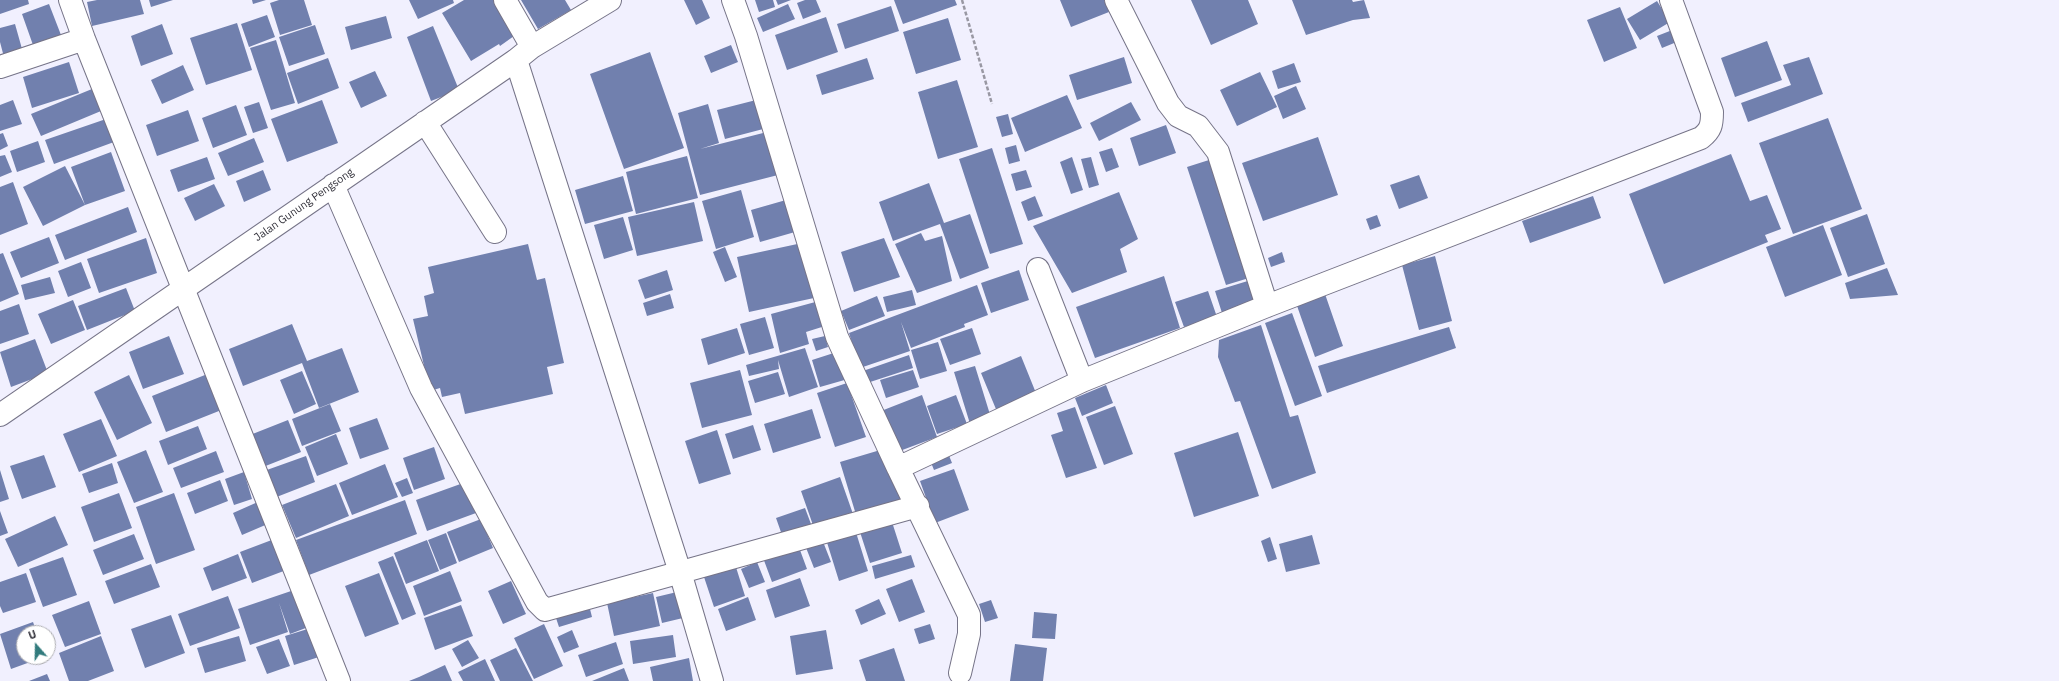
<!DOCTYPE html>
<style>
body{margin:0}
#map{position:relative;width:2059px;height:681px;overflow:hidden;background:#f1f0fe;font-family:"IBM Plex Sans",sans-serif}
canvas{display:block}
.north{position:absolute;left:16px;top:625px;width:40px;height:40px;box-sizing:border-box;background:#fff;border:1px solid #adadb1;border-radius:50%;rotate:340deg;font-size:11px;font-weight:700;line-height:16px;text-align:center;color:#33323b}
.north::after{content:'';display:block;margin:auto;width:14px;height:18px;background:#327b7d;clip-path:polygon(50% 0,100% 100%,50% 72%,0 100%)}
</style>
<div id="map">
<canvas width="2059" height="681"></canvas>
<div class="north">U</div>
</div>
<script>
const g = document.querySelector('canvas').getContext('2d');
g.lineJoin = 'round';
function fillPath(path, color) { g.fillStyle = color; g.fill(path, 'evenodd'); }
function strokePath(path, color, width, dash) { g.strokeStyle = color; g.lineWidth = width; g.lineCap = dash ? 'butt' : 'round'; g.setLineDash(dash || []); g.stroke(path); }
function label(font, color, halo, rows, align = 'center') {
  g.font = font + ' "IBM Plex Sans",sans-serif'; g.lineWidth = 4; g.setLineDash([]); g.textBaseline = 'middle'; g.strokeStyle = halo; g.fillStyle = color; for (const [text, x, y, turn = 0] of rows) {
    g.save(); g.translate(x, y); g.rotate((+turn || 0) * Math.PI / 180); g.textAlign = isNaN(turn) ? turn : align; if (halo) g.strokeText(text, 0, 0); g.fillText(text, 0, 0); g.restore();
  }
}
fillPath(new Path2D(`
 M0,0H28L29,4L0,14Z
 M97,0H140L144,14L92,26L87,2Z
 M149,0H173L151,7Z
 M252,0H266L253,4Z
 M279,0H304L312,25L280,35L270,3Z
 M409,0H453L454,3L418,19Z
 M464,0H503L521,31L500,46L499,44L471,61L442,13Z
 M521,0H565L571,10L538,29Z
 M684,0H702L710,18L696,25Z
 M755,0H773L775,7L759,12Z
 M776,0H791L778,5Z
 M805,0H816L821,12L803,19L797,3Z
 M894,0H955L957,5L903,24Z
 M1060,0H1104L1109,12L1071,27Z
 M1191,0H1248L1258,24L1211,45Z
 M1292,0H1352L1353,2L1364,0L1370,18L1353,20L1306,35Z
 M1657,1L1670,22L1640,40L1627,19Z
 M49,4L61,35L33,45L22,14Z
 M788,4L795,19L763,32L757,18Z
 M891,6L899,31L845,49L837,24Z
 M1620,7L1637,48L1604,62L1587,20Z
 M267,15L275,37L249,47L241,24Z
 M386,16L392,38L351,50L345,27Z
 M826,17L838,52L787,70L775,35Z
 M948,18L961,60L916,74L903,32Z
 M237,23L252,70L206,85L190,38Z
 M15,24L24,56L5,61L0,42V28Z
 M162,24L173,54L141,66L131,36Z
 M315,25L325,54L289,66L279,37Z
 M433,26L459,90L431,101L407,37Z
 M1680,27L1684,39L1662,48L1657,36Z
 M276,40L295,103L271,110L250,48Z
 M1767,41L1782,80L1735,97L1721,58Z
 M731,45L738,62L711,73L704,56Z
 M650,52L684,148L624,169L590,74Z
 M1124,57L1132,83L1077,100L1069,75Z
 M1809,57L1823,94L1748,122L1741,103L1791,85L1783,65Z
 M328,58L339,88L298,104L287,73Z
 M867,58L874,79L822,95L816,75Z
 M69,62L79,93L32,108L23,77Z
 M1294,63L1301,82L1278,89L1272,71Z
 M183,65L194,90L162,104L151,80Z
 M375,71L387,96L361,108L349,82Z
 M1260,72L1277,107L1237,126L1220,90Z
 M957,80L978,147L938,159L918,92Z
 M1296,86L1306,109L1283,119L1274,96Z
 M92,89L101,111L41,136L31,114Z
 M1067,95L1082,128L1025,152L1011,118Z
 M760,99L767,128L725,139L717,110Z
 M13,100L22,124L0,131V105Z
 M322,100L338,143L287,162L271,119Z
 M259,102L268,128L253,133L244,107Z
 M1131,102L1141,120L1099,141L1090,123Z
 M708,104L719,143L700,149L767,132L778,175L700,195L678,113Z
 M236,105L247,135L213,148L202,118Z
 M188,110L199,141L157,156L146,125Z
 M1008,114L1013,134L1002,137L996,117Z
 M1828,118L1862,209L1793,234L1759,143Z
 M106,119L114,142L54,164L45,140Z
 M1166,125L1176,153L1139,166L1130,138Z
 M3,133L8,146L0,150V134Z
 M1318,137L1338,195L1263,221L1242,163Z
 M254,138L264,162L228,176L218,153Z
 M38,141L45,162L17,172L10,151Z
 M1016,145L1020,161L1009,164L1005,148Z
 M992,148L1023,244L990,254L959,159Z
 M1112,148L1119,167L1106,172L1099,152Z
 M111,152L125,191L85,205L43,226L23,187L65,166L85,205L71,167Z
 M1731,154L1750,201L1767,195L1781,229L1765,235L1768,242L1664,284L1629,194Z
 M5,155L12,172L0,177V156Z
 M687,156L698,198L636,214L626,172Z
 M207,157L215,179L178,192L170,170Z
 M1072,157L1083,190L1071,194L1060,162Z
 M1091,157L1099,185L1089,188L1081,159Z
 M1209,160L1249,278L1226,285L1187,167Z
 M263,170L271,190L244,202L236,181Z
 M1026,170L1032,187L1016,191L1011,174Z
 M1419,175L1428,198L1399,209L1390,185Z
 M623,176L633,211L585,224L575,190Z
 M13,182L28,224L0,235V187Z
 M929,183L944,223L970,214L989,268L960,279L940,224L893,241L879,202Z
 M214,184L225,206L195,221L184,198Z
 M741,190L754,237L716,249L702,201Z
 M1119,192L1138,239L1120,249L1127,272L1072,293L1033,226Z
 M1035,196L1043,216L1028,221L1021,202Z
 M1593,196L1601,218L1530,243L1522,221Z
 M786,200L795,232L760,242L751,210Z
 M694,202L703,241L637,256L628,217Z
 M128,207L137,232L65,260L55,235Z
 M1867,214L1885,264L1848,277L1830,228Z
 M1377,215L1381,226L1370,230L1366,219Z
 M623,217L633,250L604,259L594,225Z
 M1823,225L1842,275L1785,297L1766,247Z
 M921,233L925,241L942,236L952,281L917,293L895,244Z
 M49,237L59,263L21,278L10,252Z
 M146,238L157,273L99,293L87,259Z
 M884,238L900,277L854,292L841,252Z
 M802,243L814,298L749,312L737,257Z
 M528,244L537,280L545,278L564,363L547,367L553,394L465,414L460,393L442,397L440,388L430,391L413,319L428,316L424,296L434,293L428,267Z
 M725,247L737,277L725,282L713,252Z
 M1282,252L1285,262L1271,267L1268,258Z
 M3,253L19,294L0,302V254Z
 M1435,256L1452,321L1419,330L1402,265Z
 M81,262L91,288L68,297L58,271Z
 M1887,268L1898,295L1850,299L1845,283Z
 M667,270L673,290L645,299L638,280Z
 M1019,270L1029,300L991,313L981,283Z
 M1164,276L1180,328L1095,358L1076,307Z
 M50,277L55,293L25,300L21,285Z
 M1251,280L1258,302L1222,313L1215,291Z
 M977,285L988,315L964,324L965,327L911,348L901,322L910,351L860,368L849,333Z
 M126,288L135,311L87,330L78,306Z
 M912,290L916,305L887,312L883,297Z
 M1208,291L1217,317L1184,327L1175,302Z
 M670,294L674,308L647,316L643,303Z
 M1325,294L1343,346L1315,357L1296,303Z
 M877,296L885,316L849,330L841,311Z
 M73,300L85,330L51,344L38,314Z
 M819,301L825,326L806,332L809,344L780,353L771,314Z
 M19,304L29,334L0,344V311Z
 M1292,313L1322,396L1295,406L1265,323Z
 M765,317L774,348L749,355L740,324Z
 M292,324L307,361L342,348L359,392L319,408L302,363L243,386L229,349Z
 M1261,325L1290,417L1298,415L1316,473L1272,489L1240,401L1235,402L1218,357L1219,340Z
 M1449,327L1456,348L1327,393L1318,366Z
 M737,328L745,353L708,365L701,339Z
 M972,328L981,354L950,365L940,339Z
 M169,336L184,374L143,389L129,352Z
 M825,336L828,347L816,351L812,339Z
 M35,339L48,373L11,387L0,352Z
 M938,342L947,371L920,379L911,350Z
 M805,348L818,387L789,397L778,360L779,369L749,376L746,365Z
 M840,351L848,379L820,387L812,360Z
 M909,355L913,368L864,384L860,372Z
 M1021,356L1038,398L998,414L981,373Z
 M975,366L992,421L971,427L954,372Z
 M740,370L752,415L702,428L690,383Z
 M913,370L919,387L886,398L880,380Z
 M215,371L229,407L166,432L152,396Z
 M302,371L316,404L294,414L280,380Z
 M778,372L785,394L755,403L748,381Z
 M129,375L152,423L117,440L94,392Z
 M847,383L866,437L835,447L817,393Z
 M1106,385L1113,403L1082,416L1075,398Z
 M922,395L937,437L897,452L881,411Z
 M956,395L967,424L937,434L927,406Z
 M330,404L341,431L302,446L292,419Z
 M1115,406L1133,454L1104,465L1086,417Z
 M1075,407L1097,468L1066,478L1051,435L1063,431L1057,413Z
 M812,409L821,438L773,453L764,424Z
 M377,418L389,449L360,459L349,428Z
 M101,419L117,456L79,472L63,434Z
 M288,420L301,452L263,467L250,435Z
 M753,425L761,450L733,459L725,434Z
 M198,426L207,449L168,465L159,441Z
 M717,430L731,474L699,484L685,441Z
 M1238,432L1259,496L1194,517L1174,453Z
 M336,434L348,464L317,476L305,447Z
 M434,447L445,479L414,490L403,458Z
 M887,448L904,504L857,518L840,462Z
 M146,450L163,492L134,503L117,462Z
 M216,451L224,472L181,488L173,468Z
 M948,453L952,463L934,470L930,460Z
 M44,455L56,487L22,499L10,466Z
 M306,456L315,482L274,498L264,471Z
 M112,463L118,483L89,493L82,474Z
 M385,464L398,497L352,515L339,483Z
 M954,469L969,510L935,523L920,481Z
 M0,470L9,499L0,502Z
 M244,472L252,499L234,505L225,479Z
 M840,477L853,514L814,528L801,491Z
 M407,478L413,493L402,497L395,483Z
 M220,480L228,501L195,514L187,493Z
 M466,482L476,513L427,531L416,500Z
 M336,484L349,516L296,538L282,505Z
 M119,493L132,528L94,542L81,507Z
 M174,493L195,550L156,564L136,507Z
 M405,500L417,534L309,575L296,540Z
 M260,501L270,523L242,535L233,513Z
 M805,508L811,524L782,535L776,518Z
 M0,511L8,533L0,536Z
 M55,516L68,545L18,567L5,539Z
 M481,519L493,548L459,562L447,532Z
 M892,522L902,553L870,563L860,532Z
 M854,526L868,571L839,581L825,536Z
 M446,533L457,563L440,570L428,540Z
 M134,534L144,559L103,575L93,550Z
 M820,534L831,562L814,568L803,540Z
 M1312,535L1320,564L1286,572L1279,544Z
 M1270,537L1277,559L1268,562L1261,541Z
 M277,538L289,569L252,583L240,552Z
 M427,540L439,571L406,584L394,553Z
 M797,542L807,569L772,582L762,555Z
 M238,554L247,578L212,591L203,568Z
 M911,555L915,567L875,579L872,566Z
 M393,556L416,614L402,620L378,562Z
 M63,557L77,595L43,607L29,569Z
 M757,562L765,582L749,588L741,569Z
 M151,564L160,587L114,604L105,581Z
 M735,564L745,596L714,607L703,574Z
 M450,571L462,601L424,616L413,586Z
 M26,573L36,602L3,613L0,606V582Z
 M379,573L399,624L365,637L345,586Z
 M800,578L810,606L775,618L766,590Z
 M912,579L925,612L899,622L886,589Z
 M511,581L526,614L503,624L488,591Z
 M297,589L311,626L290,634L279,603L288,632L250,645L238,609Z
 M677,592L683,618L662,623L656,597Z
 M653,593L660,626L614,636L607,603Z
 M228,596L240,628L190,646L178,614Z
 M748,597L756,620L726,631L718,609Z
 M879,599L886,614L861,625L855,610Z
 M991,600L998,618L985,622L979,604Z
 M89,601L101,634L65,647L52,615Z
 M461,605L473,636L435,650L424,618Z
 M590,609L592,617L559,627L556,618Z
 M1034,612L1057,614L1055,639L1032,638Z
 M171,615L185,653L145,668L131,629Z
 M33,622L37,633H24V657H44L11,669L0,634Z
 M544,624L563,666L534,679L514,638Z
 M930,624L935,639L919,644L914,629Z
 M314,627L322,656L294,665L285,636Z
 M572,630L579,647L564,653L557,637Z
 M826,630L833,669L796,675L790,636Z
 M673,635L676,657L633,664L630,641Z
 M101,636L114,671L88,681H69L59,653Z
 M239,636L246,661L205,673L197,648Z
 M279,639L290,666L267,674L256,647Z
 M468,640L479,658L462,667L452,649Z
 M616,642L623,664L586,677L578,655Z
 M1015,644L1047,648L1043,681H1010Z
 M516,648L533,681H500L490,660Z
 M894,648L905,681H866L859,660Z
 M689,658L693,681H653L650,667Z
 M485,659L495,681H463L458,672Z
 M445,665L452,681H409L419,677Z
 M624,668L629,681H592Z
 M47,674L50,681H29Z`), '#7180ae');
const minor = new Path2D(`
 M70,0L84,39L339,681
 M505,0L532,47
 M733,0L746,36L837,337L898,468L1082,381L1267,306L1701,138C1711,130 1712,125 1712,112L1671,0
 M1116,0L1168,103L1178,116L1198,126L1218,152L1267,306
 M516,60L680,572L712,681
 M0,67L84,39
 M425,122L495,232
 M333,185L421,388L537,602L545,610L918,506
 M1038,269L1082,381
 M0,415L516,60L532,47L610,0
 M898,468L969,615V634L960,673`);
strokePath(minor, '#767488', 24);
strokePath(new Path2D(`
 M962,0L992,104`), '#9998a3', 2.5, [4, 2]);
strokePath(minor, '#fff', 22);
label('11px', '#33323b', '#fff', [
 ["Jalan Gunung Pengsong",304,205,-35]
]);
</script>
